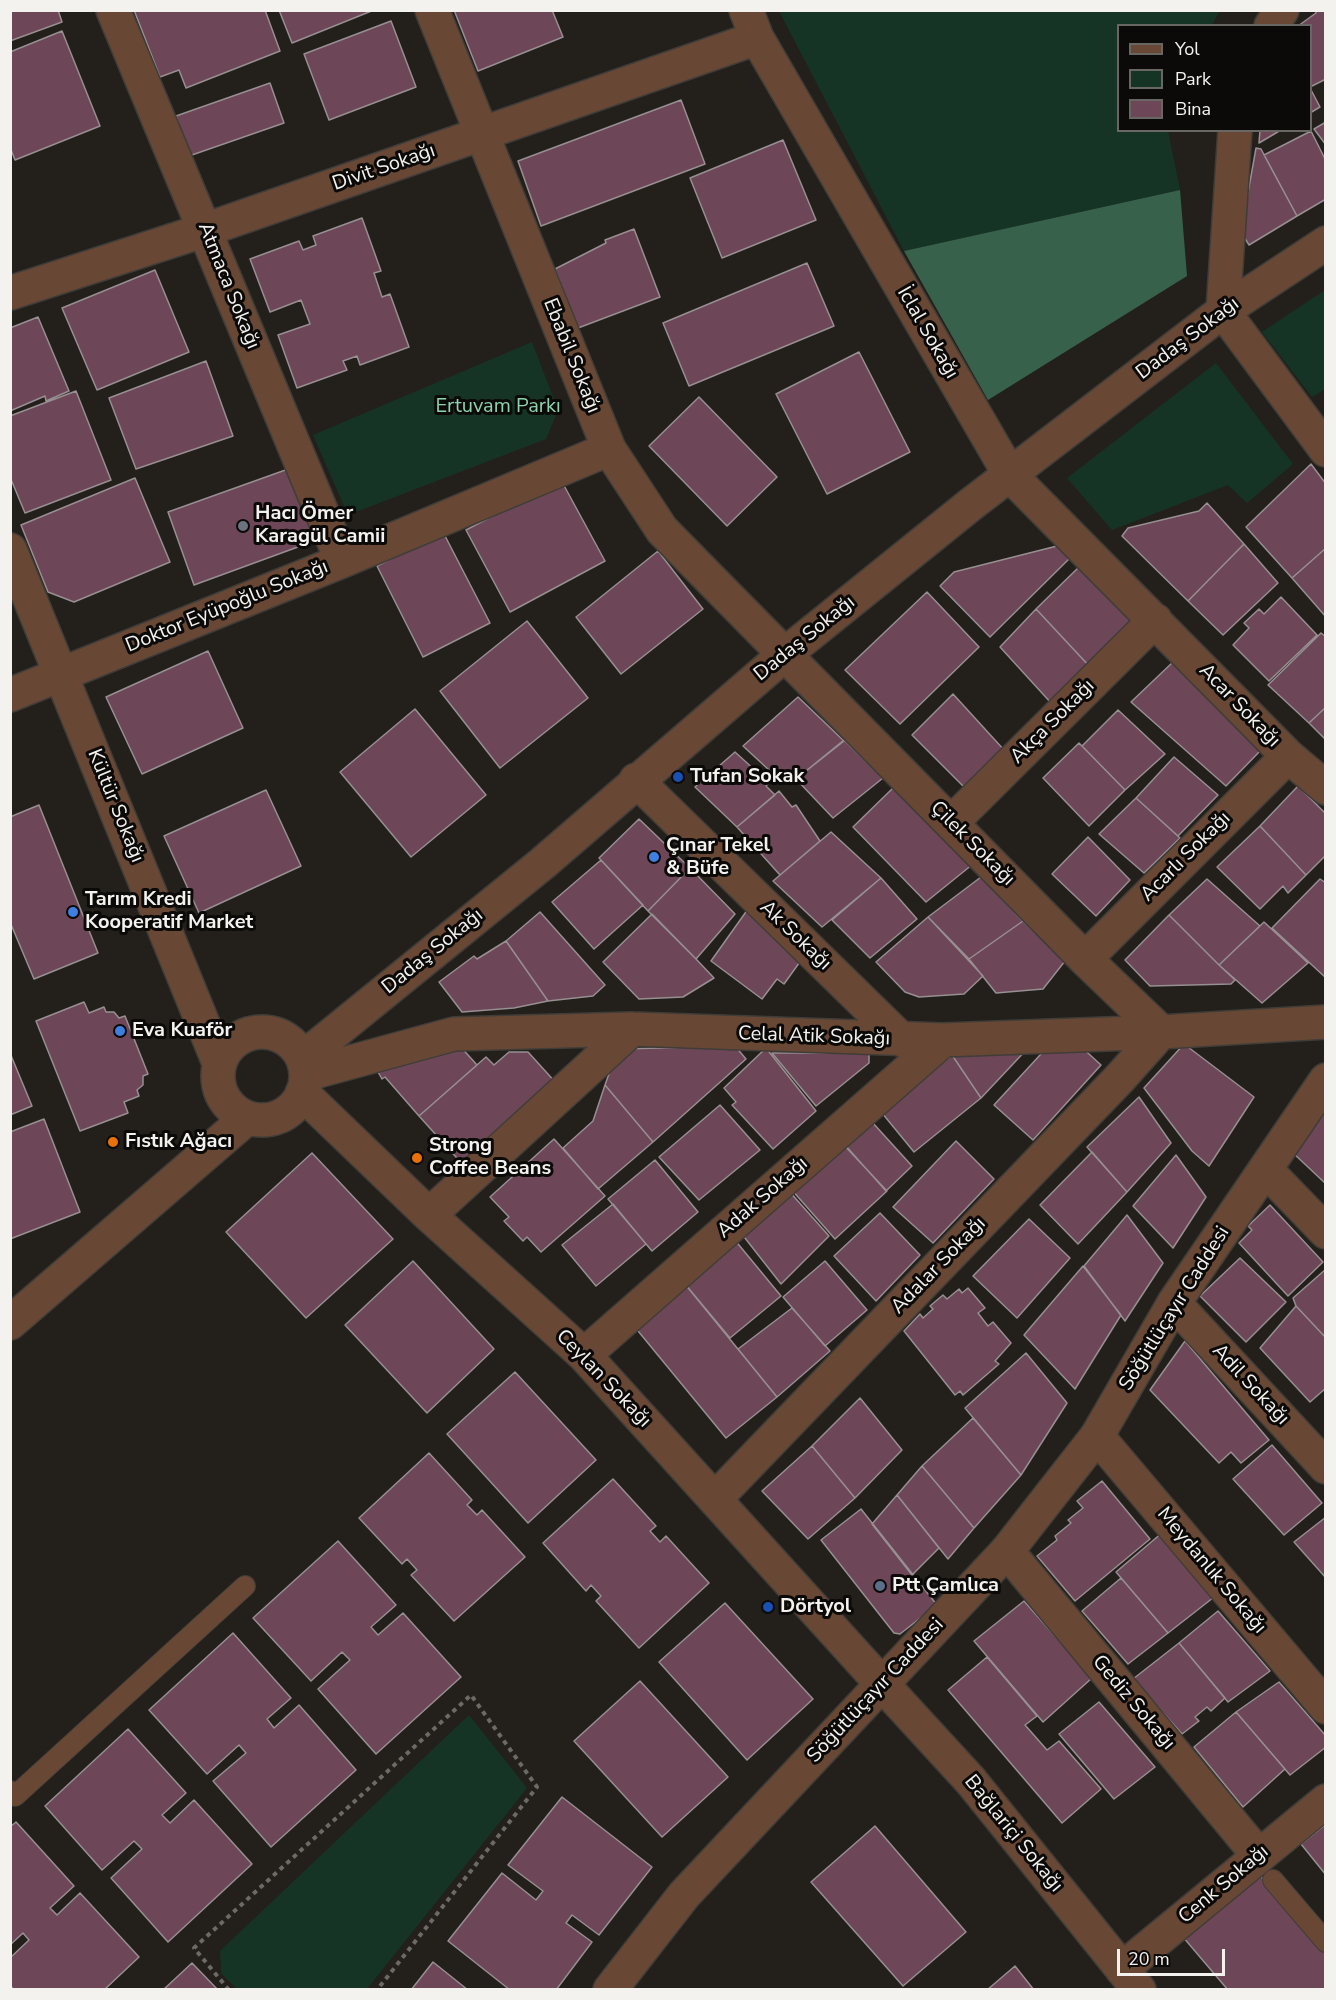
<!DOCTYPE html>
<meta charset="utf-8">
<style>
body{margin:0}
#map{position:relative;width:1336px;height:2000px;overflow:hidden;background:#23201b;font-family:"Nunito Sans",sans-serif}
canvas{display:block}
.frame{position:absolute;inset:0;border:12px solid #f4f2ef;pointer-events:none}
.legend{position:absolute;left:1117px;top:24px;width:195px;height:108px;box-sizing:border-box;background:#0b0a08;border:2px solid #686764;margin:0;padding:8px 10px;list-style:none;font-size:18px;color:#f4f2ef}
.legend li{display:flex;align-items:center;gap:12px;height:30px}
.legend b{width:30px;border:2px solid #686764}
.scale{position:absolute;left:1117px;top:1949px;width:108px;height:27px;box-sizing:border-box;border:3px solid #f4f2ef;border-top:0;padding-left:8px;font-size:18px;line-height:21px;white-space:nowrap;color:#f4f2ef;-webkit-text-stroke:4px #0b0a08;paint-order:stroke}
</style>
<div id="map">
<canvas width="1336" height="2000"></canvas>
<div class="frame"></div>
<ul class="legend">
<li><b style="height:8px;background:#684834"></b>Yol</li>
<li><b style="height:16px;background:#163425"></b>Park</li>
<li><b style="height:16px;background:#6d4658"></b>Bina</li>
</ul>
<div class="scale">20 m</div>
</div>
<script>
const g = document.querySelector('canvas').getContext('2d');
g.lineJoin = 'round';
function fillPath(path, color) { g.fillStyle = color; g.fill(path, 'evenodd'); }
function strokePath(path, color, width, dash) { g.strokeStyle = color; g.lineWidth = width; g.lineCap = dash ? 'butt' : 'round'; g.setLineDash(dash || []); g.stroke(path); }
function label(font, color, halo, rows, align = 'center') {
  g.font = font + ' "Nunito Sans",sans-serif'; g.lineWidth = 6; g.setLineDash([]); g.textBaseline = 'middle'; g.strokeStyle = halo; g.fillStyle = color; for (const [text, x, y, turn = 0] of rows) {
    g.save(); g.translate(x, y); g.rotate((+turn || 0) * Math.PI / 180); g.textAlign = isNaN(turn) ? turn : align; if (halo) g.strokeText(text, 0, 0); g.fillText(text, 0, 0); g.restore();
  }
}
fillPath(new Path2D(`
 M779,11V10L1220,11L1212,25L1118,26V130L1168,131L1180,190L904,251Z
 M1325,290V389L1312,397L1262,332Z
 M532,342L558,410L546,439L348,515L313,435Z
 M1216,363L1293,464L1247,503L1228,485L1112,530L1067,478Z
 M469,1715L527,1788L367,1989H237L221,1973L220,1951Z`), '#163425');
fillPath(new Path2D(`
 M1180,190L1187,276L988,400L904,251Z`), '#38614b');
const building = new Path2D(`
 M10,10H58L62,22L10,41Z
 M134,10H265L280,51L186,88L179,70L160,77Z
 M279,10H374L292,43Z
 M454,10H552L563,37L478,71Z
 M1315,10H1326V79L1310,87V26H1298L1316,13Z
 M391,21L416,87L329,120L304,54Z
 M62,31L100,126L15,160L10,147V52Z
 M270,83L284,123L189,156L176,116Z
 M1310,88L1320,107L1310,113Z
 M681,100L705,164L541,226L518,161Z
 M1326,122V145L1314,129Z
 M1260,130H1281L1259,143Z
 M1311,131L1326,161V199L1297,216L1264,155Z
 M783,140L816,220L722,258L690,178Z
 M1256,148L1261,149L1297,216L1249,245L1241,232Z
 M362,218L381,271L374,273L382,297L390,294L409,347L360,365L357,356L343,361L347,370L297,388L278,335L310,324L301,300L270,312L250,259L299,241L303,250L316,245L313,236Z
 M634,229L660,297L578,328L555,269L606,243L605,240Z
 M807,263L834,326L689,386L663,323Z
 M155,270L189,352L97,390L62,308Z
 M38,317L69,391L46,401L45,396L10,411V328Z
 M859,352L910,452L827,494L776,394Z
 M206,361L233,436L136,469L109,398Z
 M76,391L111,480L25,513L10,477V416Z
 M699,397L777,477L727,526L649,446Z
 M1311,464L1326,484V548L1292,578L1246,527Z
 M291,468L317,540L194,585L168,512Z
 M135,478L170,562L74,602L48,592L21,525Z
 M561,480L605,561L510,612L466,530Z
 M1207,503L1244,544L1188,601L1122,536L1128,528L1199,511Z
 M443,532L490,623L423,657L377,566Z
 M1244,544L1278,583L1223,635L1188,601Z
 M1061,545L1070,558L990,637L940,586L954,572Z
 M1326,548V617L1292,578Z
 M658,551L703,609L621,674L576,617Z
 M1080,566L1138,625L1092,669L1036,609Z
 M927,592L979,647L900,724L845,670Z
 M1281,597L1317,635L1269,681L1233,645L1249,628L1244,623L1259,609L1264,614Z
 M1036,609L1091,668L1052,704L1000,647Z
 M527,621L588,698L500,768L440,691Z
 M1321,633L1326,637V707L1309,723L1268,685Z
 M208,651L243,728L142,774L106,697Z
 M1173,662L1262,749L1226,786L1131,702Z
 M953,694L1005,751L965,788L912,735Z
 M798,697L844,741L796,779L791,774L782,782L743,746Z
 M1326,707V740L1309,723Z
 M415,709L486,795L411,857L340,772Z
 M1118,710L1165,754L1125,790L1082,746Z
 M844,740L883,778L833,818L796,779Z
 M1079,743L1125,790L1089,826L1043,778Z
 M735,752L769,783L766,786L775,795L737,827L695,787Z
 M1174,757L1218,795L1178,836L1136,798Z
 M1298,786L1326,814V855L1306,875L1260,826Z
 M893,788L973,864L926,902L853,827Z
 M266,790L301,866L199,913L164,836Z
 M779,791L792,807L796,805L820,841L780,875L737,827Z
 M1136,798L1180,838L1144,873L1099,834Z
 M39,805L98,953L34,979L10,922V817Z
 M639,819L690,868L648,911L599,858Z
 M1260,826L1306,875L1288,893L1283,886L1260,909L1217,867Z
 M831,832L881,878L822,927L773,881Z
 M1088,837L1130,880L1096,916L1052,874Z
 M601,860L643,905L594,949L552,902Z
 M690,868L735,914L696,959L648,911Z
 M981,877L1023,921L969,959L928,917Z
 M881,878L917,919L870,958L832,920Z
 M1207,879L1260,926L1219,965L1169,915Z
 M1320,879L1326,883V978L1272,928Z
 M748,909L807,952L784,984L777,979L762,999L711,961Z
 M540,912L605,985L593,996L548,1001L506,941Z
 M652,914L696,959L714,978L683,997L639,999L603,962Z
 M1169,915L1219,965L1235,980L1231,984L1150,986L1125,960Z
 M928,917L983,976L964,994L919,997L905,992L876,962Z
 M1023,921L1065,961L1043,989L996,993L969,959Z
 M1264,922L1308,963L1262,1003L1219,965Z
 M506,941L548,1001L514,1008L462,1012L439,982L474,956L477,959Z
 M84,1002L89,1013L104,1007L106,1012H114L119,1018L125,1016L148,1074L143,1076V1085L137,1090L139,1096L124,1102L128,1113L80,1131L36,1021Z
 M1052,1042L1077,1043L1101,1065L1033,1140L994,1105Z
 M1184,1044L1254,1097L1209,1166L1192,1151L1144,1088Z
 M459,1045L477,1065L419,1116L385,1077L382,1079L374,1065Z
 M735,1046L746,1059L653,1142L605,1085L616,1054L622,1049Z
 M1029,1047L981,1098L952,1055Z
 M766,1048L816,1111L773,1149L732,1105L736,1102L724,1088Z
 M509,1052H528L557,1084L465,1167L419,1116L486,1057L494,1065Z
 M10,1053L32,1106L10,1115Z
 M772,1053H869V1063L816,1106Z
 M952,1055L981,1098L914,1152L882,1113Z
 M605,1085L653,1142L598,1189L563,1148L593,1121Z
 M1139,1097L1171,1143L1127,1192L1087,1147Z
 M720,1105L760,1150L699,1200L659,1157Z
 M1326,1106V1184L1292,1152Z
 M44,1119L80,1212L10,1239V1132Z
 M872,1122L912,1166L886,1191L845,1145Z
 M554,1139L605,1196L541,1252L527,1237L523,1241L504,1221L509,1217L490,1197Z
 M956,1141L994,1179L933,1243L893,1207Z
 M842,1143L887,1191L835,1239L791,1189Z
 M1092,1152L1127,1192L1078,1244L1040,1205Z
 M312,1153L393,1239L306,1318L226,1232Z
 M1176,1155L1206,1197L1173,1248L1133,1206Z
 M655,1160L698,1212L652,1251L608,1199Z
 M788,1190L829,1236L781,1284L741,1233Z
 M613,1204L646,1244L596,1286L562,1245Z
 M1270,1205L1323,1262L1288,1296L1239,1243L1252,1230L1248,1226Z
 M880,1213L920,1255L876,1301L834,1256Z
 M1127,1215L1163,1263L1125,1321L1084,1266Z
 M1029,1219L1070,1258L1017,1318L973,1276Z
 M734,1239L781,1296L730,1338L680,1278Z
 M1240,1258L1286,1302L1246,1342L1200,1296Z
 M413,1261L494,1349L427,1413L345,1325Z
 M825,1261L867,1310L825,1346L783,1297Z
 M1083,1266L1121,1315L1075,1389L1024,1335Z
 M1326,1269V1338L1296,1306L1293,1298Z
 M680,1278L777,1397L726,1438L629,1320Z
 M968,1288L985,1308L978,1313L988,1326L993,1322L1011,1343L995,1361L999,1364L963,1395L960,1391L955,1395L904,1331L920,1314L923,1318L933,1309L930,1306L943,1295L947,1299L959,1289L962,1293Z
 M1296,1306L1326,1338V1388L1310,1402L1260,1348Z
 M792,1308L830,1351L777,1397L738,1349Z
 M1185,1341L1269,1440L1241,1463L1231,1452L1219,1463L1150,1390Z
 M1026,1353L1067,1403L1021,1475L965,1408Z
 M515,1372L596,1460L528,1523L447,1434Z
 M860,1398L902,1450L855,1498L812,1446Z
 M973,1418L1021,1475L974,1528L922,1466Z
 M1272,1445L1322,1503L1284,1535L1233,1479Z
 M812,1446L855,1498L808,1539L762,1491Z
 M429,1453L472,1500L467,1505L477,1515L482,1510L525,1557L454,1621L411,1575L417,1570L407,1559L402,1564L359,1518Z
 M922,1466L974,1528L948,1559L897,1495Z
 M613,1479L656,1526L650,1531L660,1542L666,1536L709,1583L639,1648L596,1601L601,1596L591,1585L586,1591L543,1543Z
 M1102,1481L1150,1539L1075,1601L1037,1556L1057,1540L1055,1536L1071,1523L1068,1520L1083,1508L1077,1501Z
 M897,1495L939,1548L912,1575L872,1524Z
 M861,1509L937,1605L900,1634L894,1633L821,1540Z
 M1326,1517V1578L1294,1542Z
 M1163,1532L1218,1594L1168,1633L1116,1572Z
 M338,1541L396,1605L371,1627L378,1635L403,1613L461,1677L376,1754L318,1689L350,1660L342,1652L311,1681L253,1618Z
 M1121,1578L1168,1633L1128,1664L1082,1611Z
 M1024,1601L1092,1678L1043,1722L974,1641Z
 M725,1603L813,1699L747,1760L659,1662Z
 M1218,1611L1270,1671L1228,1702L1179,1643Z
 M233,1633L291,1698L267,1719L274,1728L299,1705L356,1770L271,1847L213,1781L246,1753L239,1745L207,1774L149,1710Z
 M1179,1643L1225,1698L1211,1711L1207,1707L1195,1717L1199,1721L1182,1734L1133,1679Z
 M987,1657L1037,1716L1025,1725L1047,1750L1059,1741L1101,1789L1062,1823L948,1690Z
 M640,1681L728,1777L662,1837L574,1741Z
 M1279,1682L1326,1736V1747L1290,1775L1236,1712Z
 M1099,1702L1155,1767L1114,1799L1059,1734Z
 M1236,1712L1285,1769L1243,1807L1194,1747Z
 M128,1729L186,1793L162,1815L170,1823L194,1800L252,1864L168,1942L111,1878L142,1849L134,1841L102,1870L45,1806Z
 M562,1797L652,1867L599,1935L572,1915L566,1923L592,1942L556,1990H510L448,1941L502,1873L536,1900L543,1891L508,1865Z
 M16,1822L74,1886L50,1908L57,1915L80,1893L139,1957L104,1990H14L10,1985V1958L29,1940L23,1933L10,1945V1827Z
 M1326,1824V1875L1301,1844Z
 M875,1826L966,1932L903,1986L811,1882Z
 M1259,1874L1326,1953V1990H1228L1183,1937Z
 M433,1962L468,1990H411Z
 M192,1963L218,1990H163Z
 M1015,1966L1034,1990H987Z`);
fillPath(building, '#6d4658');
strokePath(building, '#978f92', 1.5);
const service = new Path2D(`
 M10,1791L15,1796L245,1586
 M1273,1880L1326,1942`);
const minor = new Path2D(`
 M113,10L342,561
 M432,10L609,449L662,530L1085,959L1161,1032L1120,1078L715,1499
 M746,10L757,38L1010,475L1288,756L1326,788
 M1271,26L1282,10
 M10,293L205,230L757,38
 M1223,311L1235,130
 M1223,311L1326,450
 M10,550L219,1063
 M10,695L342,561L609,449
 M636,780L902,1040
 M951,823L1155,620
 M1085,959L1288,756
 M218 1076a44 44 0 1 1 88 0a44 44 0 1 1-88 0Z
 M303,1058L543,863L784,655L970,505L1223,311L1326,243
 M307,1074L454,1034L632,1029L943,1040L1161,1032L1326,1022
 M302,1093L429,1215L584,1355L882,1684
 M1266,1170L1326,1232
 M429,1215L632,1029
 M1174,1303L1326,1467
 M10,1323L247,1118
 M584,1355L943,1040
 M1097,1436L1326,1707
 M1007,1551L1259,1856
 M1122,1969L1326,1801`);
const tertiary = new Path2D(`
 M882,1684L971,1781L1139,1990
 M610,1990L684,1895L1007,1551L1097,1436L1174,1303L1326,1080`);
strokePath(service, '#403d39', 22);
strokePath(minor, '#403d39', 36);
strokePath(tertiary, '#403d39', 36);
strokePath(new Path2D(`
 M229,1990L194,1948L471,1695L537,1787L377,1990`), '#6c6a65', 4, [4.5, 4.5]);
strokePath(service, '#684834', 20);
strokePath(minor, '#684834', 33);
strokePath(tertiary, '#684834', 33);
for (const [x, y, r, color] of [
 [243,526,6,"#6b7280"],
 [678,777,6,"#1a4fb4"],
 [654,857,6,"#3f7fe0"],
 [73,912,6,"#3f7fe0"],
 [120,1031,6,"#3f7fe0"],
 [113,1142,6,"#e8710a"],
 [417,1158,6,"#e8710a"],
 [880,1586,6,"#5c6f8a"],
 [768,1607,6,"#1a4fb4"]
]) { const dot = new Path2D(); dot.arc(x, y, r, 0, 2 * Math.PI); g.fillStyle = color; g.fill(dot); strokePath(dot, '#0b0a08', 2); }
label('20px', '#f4f2ef', '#0b0a08', [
 ["Divit Sokağı",384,168,-19],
 ["Atmaca Sokağı",228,286,68],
 ["İclal Sokağı",927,333,60],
 ["Dadaş Sokağı",1188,339,-37],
 ["Ebabil Sokağı",571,356,68],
 ["Doktor Eyüpoğlu Sokağı",227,607,-22],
 ["Dadaş Sokağı",805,639,-39],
 ["Acar Sokağı",1239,706,46],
 ["Akça Sokağı",1053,722,-45],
 ["Kültür Sokağı",115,806,68],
 ["Çilek Sokağı",972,844,45],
 ["Acarlı Sokağı",1186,857,-45],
 ["Ak Sokağı",795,936,44],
 ["Dadaş Sokağı",433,952,-39],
 ["Celal Atik Sokağı",814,1037,2],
 ["Adak Sokağı",763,1198,-41],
 ["Adalar Sokağı",939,1266,-46],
 ["Söğütlüçayır Caddesi",1175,1309,-58],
 ["Ceylan Sokağı",603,1379,46],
 ["Adil Sokağı",1250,1385,47],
 ["Meydanlık Sokağı",1211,1571,50],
 ["Söğütlüçayır Caddesi",876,1691,-47],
 ["Gediz Sokağı",1133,1703,50],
 ["Bağlariçi Sokağı",1013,1834,51],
 ["Cenk Sokağı",1224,1885,-40]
]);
label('20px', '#8dd3ad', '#0b0a08', [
 ["Ertuvam Parkı",498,407]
]);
label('bold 20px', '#f4f2ef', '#0b0a08', [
 ["Hacı Ömer",255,514],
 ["Karagül Camii",255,537],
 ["Tufan Sokak",690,777],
 ["Çınar Tekel",666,846],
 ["& Büfe",666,869],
 ["Tarım Kredi",85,900],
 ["Kooperatif Market",85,923],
 ["Eva Kuaför",132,1031],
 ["Fıstık Ağacı",125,1142],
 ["Strong",429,1146],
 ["Coffee Beans",429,1169],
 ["Ptt Çamlıca",892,1586],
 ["Dörtyol",780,1607]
], 'left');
</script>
